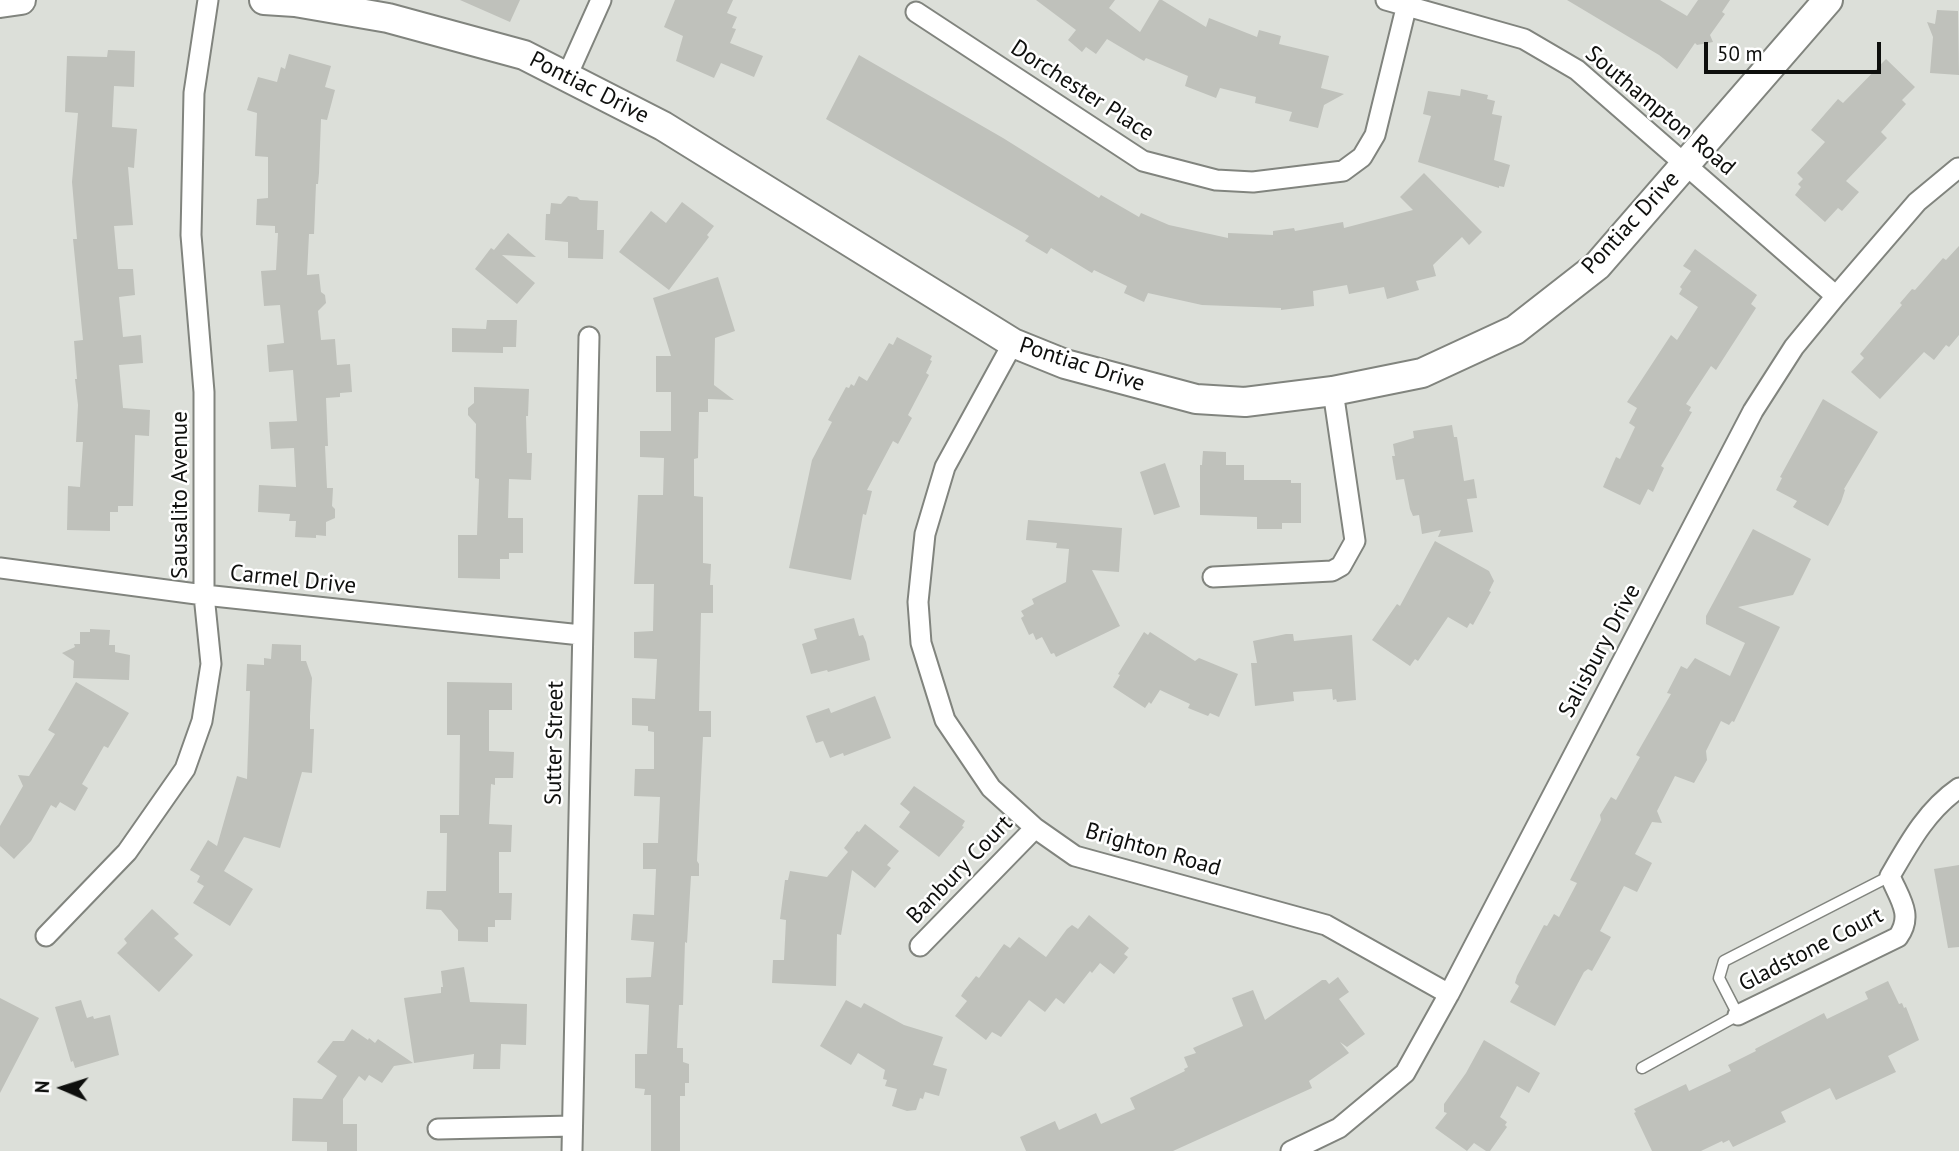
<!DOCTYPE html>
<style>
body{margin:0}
#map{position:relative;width:1959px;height:1151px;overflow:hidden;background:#dcdfd9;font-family:"PT Sans",sans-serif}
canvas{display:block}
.north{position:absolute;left:28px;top:1053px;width:70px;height:70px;-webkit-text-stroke:5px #fff;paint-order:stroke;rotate:273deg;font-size:19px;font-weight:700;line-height:28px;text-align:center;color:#0e0f0d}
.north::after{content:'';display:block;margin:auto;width:24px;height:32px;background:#0e0f0d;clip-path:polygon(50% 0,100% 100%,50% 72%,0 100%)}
.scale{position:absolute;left:1704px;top:42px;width:177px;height:32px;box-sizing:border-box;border:4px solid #0e0f0d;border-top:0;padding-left:9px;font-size:21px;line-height:24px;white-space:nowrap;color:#0e0f0d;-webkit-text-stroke:5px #fff;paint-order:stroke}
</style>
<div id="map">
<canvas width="1959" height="1151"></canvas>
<div class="north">N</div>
<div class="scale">50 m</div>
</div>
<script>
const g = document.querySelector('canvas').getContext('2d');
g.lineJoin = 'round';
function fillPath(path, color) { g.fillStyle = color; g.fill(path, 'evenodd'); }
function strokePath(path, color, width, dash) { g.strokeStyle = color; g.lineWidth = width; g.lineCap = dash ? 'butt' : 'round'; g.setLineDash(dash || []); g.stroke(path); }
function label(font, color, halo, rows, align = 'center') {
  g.font = font + ' "PT Sans",sans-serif'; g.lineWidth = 5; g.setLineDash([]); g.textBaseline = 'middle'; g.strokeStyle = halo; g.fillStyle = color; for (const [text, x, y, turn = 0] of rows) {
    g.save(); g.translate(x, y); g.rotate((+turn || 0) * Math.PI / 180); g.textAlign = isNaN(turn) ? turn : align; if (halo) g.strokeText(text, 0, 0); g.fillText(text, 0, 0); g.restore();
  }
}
fillPath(new Path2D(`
 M460,0H520L510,22Z
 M675,0H733L727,13L737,17L732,28L736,29L730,43L763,56L754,77L721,63L714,78L676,61L683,36L664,27Z
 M1036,0H1115L1109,8L1140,32L1159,0H1162L1206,27L1209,18L1257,37L1259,30L1281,36L1279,44L1329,56L1321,88L1344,94L1324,105L1318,128L1289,121L1292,112L1255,103L1256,97L1220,88L1216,98L1185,86L1188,76L1146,58L1144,61L1107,39L1096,54L1086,47L1082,52L1068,40L1076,30Z
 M1567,0H1660L1687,16L1698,0H1730L1722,12L1725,14L1710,35L1713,42L1697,45L1695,43L1677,69L1659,55Z
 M1937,10L1958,11L1959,75L1930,73L1933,37L1927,22L1935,24Z
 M108,50L135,51L134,87L114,86L112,127L137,129L134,168L128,167L133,225L114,226L118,269H133L135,295L119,297L123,337L141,335L143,363L119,365L123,408L150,410L149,436L135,435L133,506H118V512H110V531L67,530L68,486L80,487L83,442H76L78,405L75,379H77L74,341L83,340L73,239H77L72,182L78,113L65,112L67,56L107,57Z
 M289,54L331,66L325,87L335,90L327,120L321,119L319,173L318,184H316L314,234H309L307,275L319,274L321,292L325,295L326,303L318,311L321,340L335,339L337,365L350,364L352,392L340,393V397L326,398L328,446H325L327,488H333L332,506L335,509V518L326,522V536L316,535V538L295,537L296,521H289L290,514L258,512L259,485L296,487L294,448L271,449L269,422L297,421L293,370L269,372L267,345L284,343L280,305L264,306L261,271L276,270L278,233H275V226L256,225L257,199L268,198V157L255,156L257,113L247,110L258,77L277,82L281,67L285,69Z
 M859,55L1003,138L1099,198L1101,195L1139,217L1141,213L1169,225L1228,238V233L1273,235V231L1294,228L1295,231L1343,222L1344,228L1413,210L1400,197L1424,173L1482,232L1469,245L1462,237L1433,265L1436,276L1416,281L1419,290L1387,299L1384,287L1349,294L1347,285L1313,291L1314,306L1281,310V308L1202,305L1148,293L1144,302L1124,293L1127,286L1094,270L1092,273L1051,248L1047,254L1025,241L1029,236L826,119Z
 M1886,59L1915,87L1902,100L1906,104L1881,132L1887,138L1846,181L1859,192L1842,211L1838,208L1825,222L1795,195L1801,187L1798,184L1803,179L1797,173L1825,142L1811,130L1838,99L1843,103Z
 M1461,89L1488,95L1487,99L1495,101L1492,114L1502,116L1494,160L1510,165L1504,187L1499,186V188L1418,162L1431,116L1423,114L1428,91L1460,96Z
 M568,196L577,197L580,200L598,201L597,230H604L603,259L568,258V242L545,240L546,214H550L551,203L561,204Z
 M682,202L714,226L707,235L709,237L669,290L619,252L651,211L666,223Z
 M508,233L536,257L502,255L535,283L517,304L475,269L491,248L494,250Z
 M1959,246V335L1949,347L1946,345L1934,360L1924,352L1880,399L1851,372L1864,358L1860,354L1902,305L1900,303L1912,289L1915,290L1943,258L1946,260Z
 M1695,249L1757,295L1751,304L1756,308L1716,370L1711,366L1686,404L1691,407L1689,411L1692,412L1661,466L1664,468L1653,492L1648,489L1640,505L1603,487L1616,457L1620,459L1635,427L1629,423L1637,408L1627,402L1671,335L1677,340L1698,307L1679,294L1682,289L1680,287L1691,271L1683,266Z
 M718,277L735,331L715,338L714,385L734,400L708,399V412H699L698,458L694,459V496L703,497V563L711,564L710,585H713V613H701L699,711H711V737H703L697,861L699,864V876H691L687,943L685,942L683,1005H679L677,1048H683V1062L689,1064V1083H685V1096H680V1151H651V1095H644L645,1089L635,1088V1054H647L649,1005L626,1003V978L651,977L654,942L631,940L633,914L654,915L656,869H643V843H658L660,797L634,796L635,769H654V732L648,731V726L632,725V698L655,699L657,659L634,658V632L653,631L654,584H634L638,495H663L664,458L640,457V431H671V392H656V356H671L653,298Z
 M487,320H517L516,347H503V353L452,352V328L486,329Z
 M897,337L932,356L930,360L932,361L926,373L929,375L908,415L912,418L898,444L893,441L867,490L872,491L866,515L863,514L851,580L789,568L812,460L832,422L828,420L846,387L849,388L851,384L854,386L859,376L867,381L889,343L893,345Z
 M474,387L529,389L528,416H526L527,453H532L531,480L509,479L508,518H523V553H509V559H500V579L458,578V535H477L479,479L475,478L476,424L468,415V408L474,403Z
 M1823,399L1878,432L1844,489L1845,490L1841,502L1828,526L1793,507L1797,501L1776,490L1782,478L1780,477Z
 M1452,425L1454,437H1457L1464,481L1474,479L1477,498L1467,499L1473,532L1438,537L1441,530L1422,534L1419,515L1413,516L1410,509L1404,479L1396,480L1392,456H1395L1393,444L1414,438L1413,431Z
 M1203,451L1226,452V465H1244V480H1291V483H1301V523H1282V529H1257V517L1200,515V465H1202Z
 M1165,463L1180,507L1154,515L1140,472Z
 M1028,520L1122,528L1119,572L1092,570L1120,626L1056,657L1054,653L1051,654L1042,637L1036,640L1033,633L1029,635L1021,618L1024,616L1021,611L1034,604L1032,599L1066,582L1069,549L1056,548L1057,543L1026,540Z
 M1753,529L1811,559L1793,595L1738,607L1780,627L1734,722L1732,721L1729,725L1721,721L1706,751L1707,760L1694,783L1675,776L1657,811L1662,823L1652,822L1635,854L1652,863L1637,892L1624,886L1600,931L1611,937L1592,971L1588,969L1584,972L1555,1026L1510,1002L1519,986L1515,983L1517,976L1544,925L1547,926L1554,914L1559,917L1577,883L1570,880L1601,820L1600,815L1611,797L1616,800L1640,757L1636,755L1671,694L1667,693L1681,666L1687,669L1695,658L1730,676L1745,643L1706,624V616Z
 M1435,541L1489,571L1494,581L1489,591L1491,592L1473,625L1470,623L1467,628L1448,617L1418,661L1415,659L1410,666L1372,640L1397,604L1400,606Z
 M854,618L859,636L863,635L866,642L870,660L828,672L827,670L811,674L802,644L817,639L814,629Z
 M90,629L110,630L109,645H115V652L130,655L129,680L73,678L74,661L62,653L75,647L74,644H80V632H90Z
 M1144,632L1148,635L1150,632L1195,661L1199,658L1238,674L1219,717L1210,713L1208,716L1188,708L1190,704L1160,690L1151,704L1149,702L1145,708L1113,687L1120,675L1118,674Z
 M1286,634H1293L1294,641L1352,635L1356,700L1337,702L1336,699L1333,700L1332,689L1293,692L1294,701L1255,706L1251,663H1257L1253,641Z
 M272,644L301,645V661H306L312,678L310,716V729H314L312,773L302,772L280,848L244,837L224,871L253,889L230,926L193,903L204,886L197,882L200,876L190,870L208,840L217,846L237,776L247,779L250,691H246L247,664L264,665V658L271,659Z
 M76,682L129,713L108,748L104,746L82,784L88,788L75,811L60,802L56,808L51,805L31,841L14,859L0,846V826L23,786L18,775L29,776L55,734L48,730Z
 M447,682L512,683V710H489V751L514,752L513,778H495V785L491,784L489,824L512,825L511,852H499V893H512L511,920H495V927H488V942L458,941V930L441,910L426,909L427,891H446L447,833H440V815H459L460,735H447Z
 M875,696L891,738L844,756L843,753L830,758L823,741L816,743L806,716L829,708L831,713Z
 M914,786L965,821L962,826L964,827L939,857L899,827L910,812L900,804Z
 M865,824L899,851L887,865L891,868L875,888L852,870L841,935L837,934L836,986L772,983L773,960H784L786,920L780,919L785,880H788L790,871L827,877L848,852L844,848L857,831L859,832Z
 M1959,865V947L1948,948L1934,869Z
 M152,909L179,934L174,938L193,955L159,992L117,953L127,943L124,939Z
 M1089,915L1129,948L1124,954L1128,957L1114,974L1100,963L1092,973L1090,971L1064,1004L1056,998L1045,1012L1029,1000L1001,1037L992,1032L986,1040L955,1016L967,1001L961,996L964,991L976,976L979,978L1004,944L1010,948L1019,937L1046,957L1067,929L1072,925L1078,929Z
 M464,967L470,1002L527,1004L526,1045L501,1044L500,1069H473L474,1054L414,1063L404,998L441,993V987H443L441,971Z
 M1338,977L1349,992L1339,999L1365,1034L1347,1047L1340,1042L1349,1053L1309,1081L1312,1088L1173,1151H1026L1020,1137L1055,1121L1059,1130L1096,1113L1101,1124L1135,1109L1130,1098L1185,1071L1184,1069L1188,1067L1184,1057L1196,1053L1193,1048L1243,1026L1232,998L1253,990L1265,1020L1322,980H1326L1329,984Z
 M1888,981L1899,1004L1902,1003L1904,1008L1906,1007L1919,1040L1888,1056L1896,1072L1836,1100L1830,1088L1781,1112L1786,1122L1733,1147L1729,1140L1723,1143L1722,1141L1701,1151H1652L1634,1113L1636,1112L1634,1109L1686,1084L1689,1091L1731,1071L1728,1065L1756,1051L1755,1049L1824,1013L1827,1019L1868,999L1865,992Z
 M0,998L39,1018L0,1093Z
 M81,1000L87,1018L93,1016L94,1019L110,1015L119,1055L75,1068L73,1061L71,1062L55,1007Z
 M846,1000L861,1008L864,1003L904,1025L943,1037L933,1065L947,1069L939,1096L925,1092L923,1099L920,1098L916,1110L907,1111L892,1106L897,1089L885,1086L887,1080L883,1079L885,1070L858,1053L851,1065L820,1046Z
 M352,1029L368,1040L369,1038L375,1043L378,1039L413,1063L394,1066L382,1083L369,1075L365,1081L359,1076L343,1099V1124H357V1151H327V1142L292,1141L293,1098L322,1099L337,1076L317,1062L333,1041H344Z
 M1484,1040L1540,1073L1529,1093L1517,1086L1500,1117L1507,1122L1505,1125L1507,1127L1490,1151H1486L1474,1143L1467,1151L1435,1128L1447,1113L1444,1112V1104L1466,1073Z`), '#bfc1bb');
const lane = new Path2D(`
 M1642,1068L1738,1015L1719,978L1724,961L1890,876`);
const street = new Path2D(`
 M1386,0L1524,39L1577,70L1836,296
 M916,12L1143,161L1216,180L1253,182L1343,171L1362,157L1375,135L1408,0
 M567,76L601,0
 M1013,343L945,467L925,534L918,602L921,643L945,720L991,788L1035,828L1075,856L1326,925L1449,994
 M0,568L204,595L581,635
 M1213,577L1332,571L1341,566L1355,541L1333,391
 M46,936L127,852L185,769L202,721L211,664L204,595V392L191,235L194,93L208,0
 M920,946L1035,828
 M1738,1015L1898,937C1914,915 1899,898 1890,876C1909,843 1927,810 1959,788
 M438,1129L572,1126
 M572,1151L589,337
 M1291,1151L1339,1128L1405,1073L1449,994L1753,411L1794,347L1836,296L1917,202L1958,168`);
const secondary = new Path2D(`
 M264,0L295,2L388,18L524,55L663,126L1013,343L1065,364L1196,399L1245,402L1333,391L1422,373L1515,330L1597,266L1828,0
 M0,3L21,0`);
strokePath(lane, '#81847e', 13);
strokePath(street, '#81847e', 23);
strokePath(secondary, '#81847e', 32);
strokePath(lane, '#fff', 10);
strokePath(street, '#fff', 19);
strokePath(secondary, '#fff', 28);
label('23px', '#0e0f0d', '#fff', [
 ["Pontiac Drive",589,88,27],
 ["Dorchester Place",1082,91,33],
 ["Southampton Road",1660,111,40],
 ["Pontiac Drive",1631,223,-47],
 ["Pontiac Drive",1082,365,18],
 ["Sausalito Avenue",180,495,-90],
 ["Carmel Drive",293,580,6],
 ["Salisbury Drive",1600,651,-62],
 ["Sutter Street",555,743,-89],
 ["Brighton Road",1153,850,16],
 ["Banbury Court",960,870,-46],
 ["Gladstone Court",1811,950,-27]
]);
</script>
